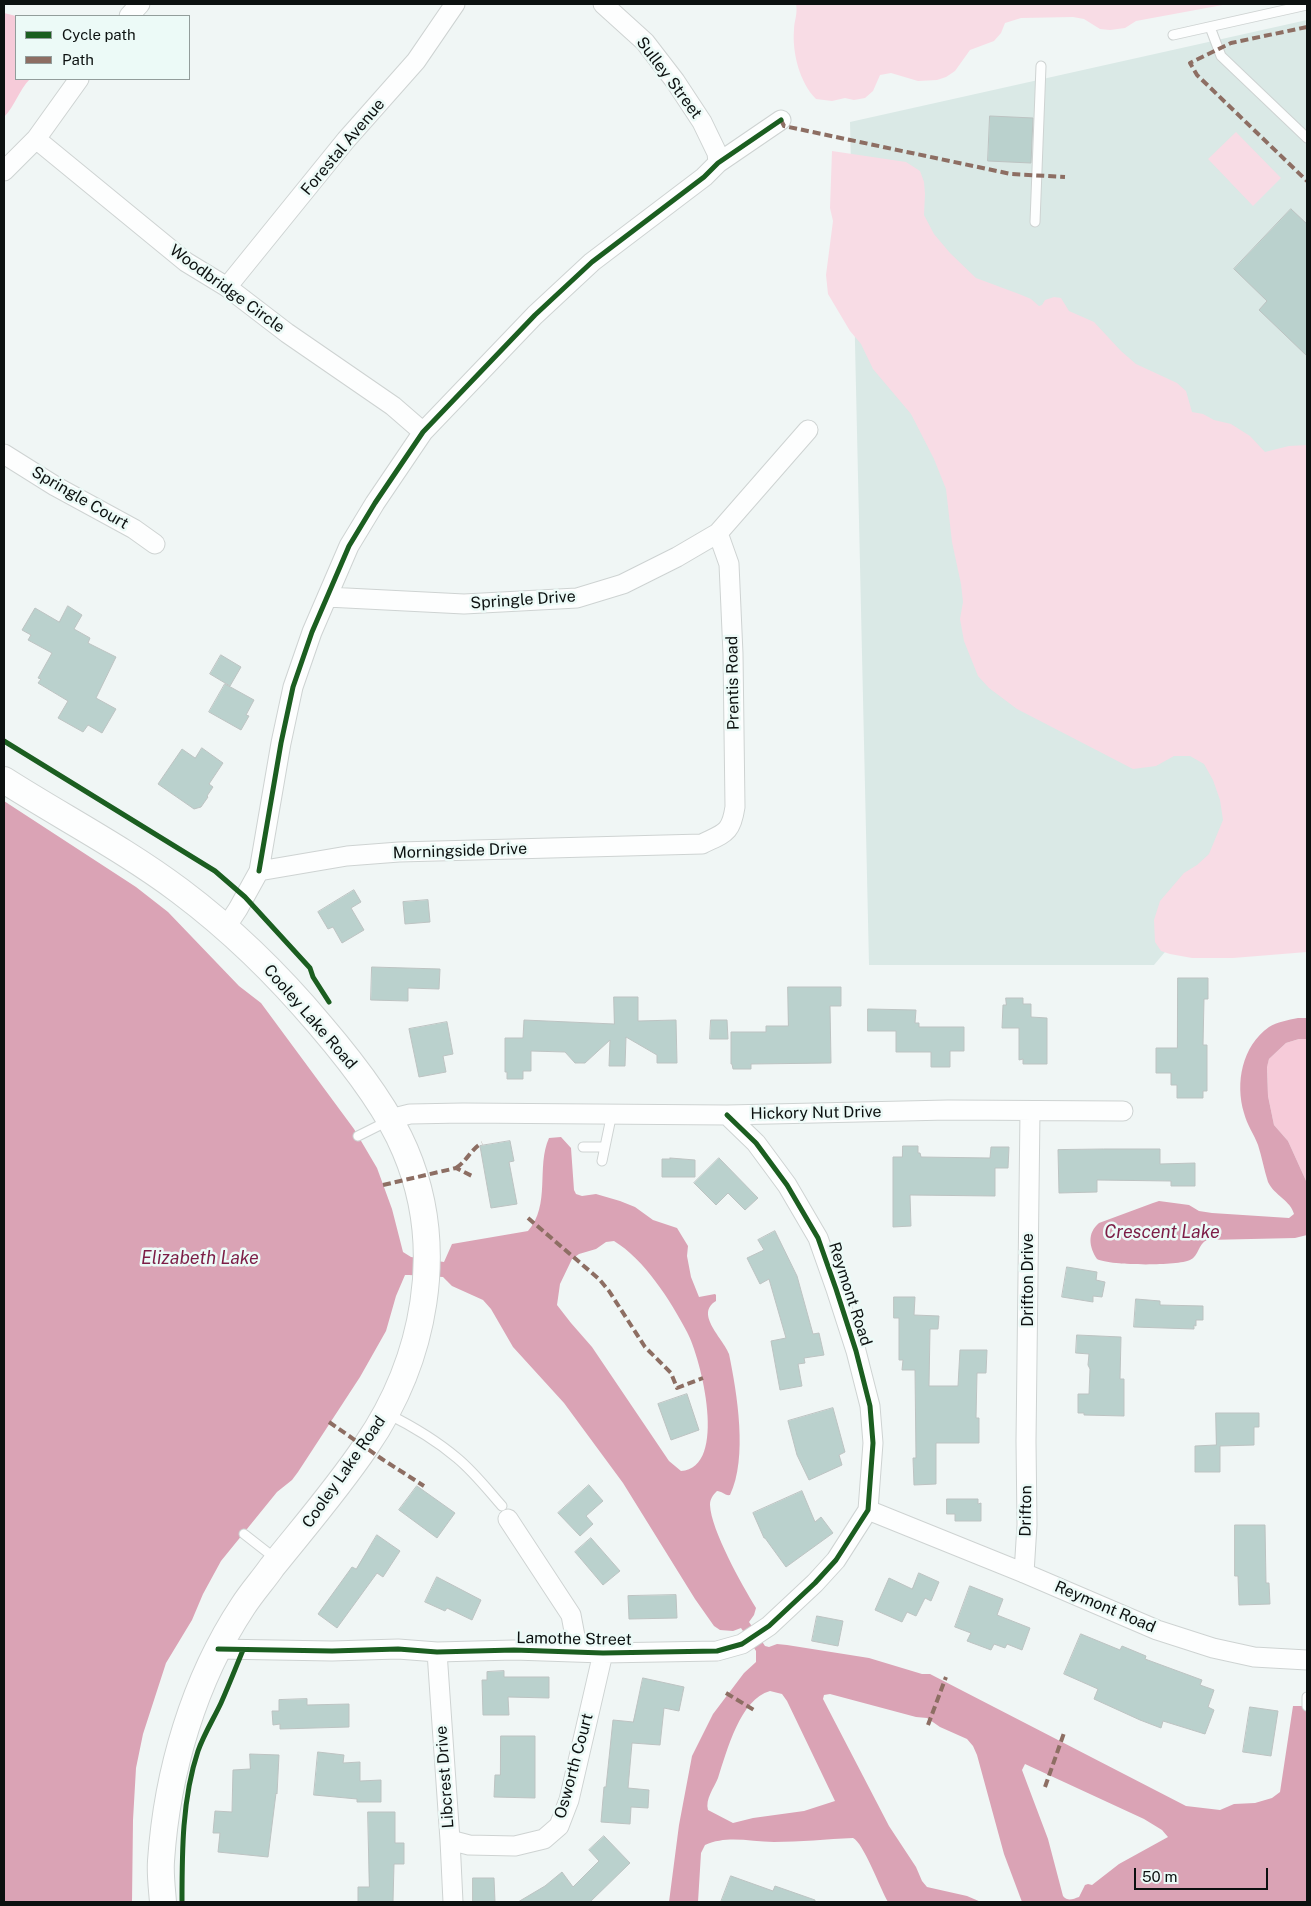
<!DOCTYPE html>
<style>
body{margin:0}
#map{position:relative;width:1311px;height:1906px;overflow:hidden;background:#f0f6f5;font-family:"Public Sans",sans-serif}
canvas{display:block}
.frame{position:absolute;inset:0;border:5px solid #0c1110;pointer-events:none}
.legend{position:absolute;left:15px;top:15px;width:175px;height:65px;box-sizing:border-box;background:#ecfaf7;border:1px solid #929d9b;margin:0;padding:6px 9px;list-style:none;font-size:15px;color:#0c1110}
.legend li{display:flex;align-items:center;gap:10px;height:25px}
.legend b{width:25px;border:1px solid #929d9b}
.scale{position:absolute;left:1134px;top:1868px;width:134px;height:22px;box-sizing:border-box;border:2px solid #0c1110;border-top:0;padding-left:6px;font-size:15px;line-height:18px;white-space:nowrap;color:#0c1110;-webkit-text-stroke:4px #ecfaf7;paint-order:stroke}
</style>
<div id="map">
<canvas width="1311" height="1906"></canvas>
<div class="frame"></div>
<ul class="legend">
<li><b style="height:6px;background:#1b5e20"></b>Cycle path</li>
<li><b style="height:6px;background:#8d6e63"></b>Path</li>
</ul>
<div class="scale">50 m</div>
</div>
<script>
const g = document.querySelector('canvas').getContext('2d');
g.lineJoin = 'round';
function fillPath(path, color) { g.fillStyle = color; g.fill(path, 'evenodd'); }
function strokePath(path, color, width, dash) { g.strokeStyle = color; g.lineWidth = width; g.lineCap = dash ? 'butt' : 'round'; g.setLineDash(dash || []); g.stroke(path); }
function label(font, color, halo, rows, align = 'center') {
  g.font = font + ' "Public Sans",sans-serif'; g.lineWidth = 5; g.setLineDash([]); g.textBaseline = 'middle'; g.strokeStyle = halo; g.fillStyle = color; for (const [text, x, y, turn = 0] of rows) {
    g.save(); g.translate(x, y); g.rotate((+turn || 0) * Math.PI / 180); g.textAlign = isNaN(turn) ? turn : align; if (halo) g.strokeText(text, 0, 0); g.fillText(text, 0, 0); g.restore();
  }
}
fillPath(new Path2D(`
 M1307,20V783L1154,965H869L850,122Z`), '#dae9e6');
fillPath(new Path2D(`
 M796,4H1228L1136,21L1125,28L1110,30L1100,29L1084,19L1073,17L1021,18L1005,23L1001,33L994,41L970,50L955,71L946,77L937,80L918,81L891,73L880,75L873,91L865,98L854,100L845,98L832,101L816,99C800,83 792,53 794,30C794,21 798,14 796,4Z
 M1236,132L1281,178L1253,206L1208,159Z
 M832,151L906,162L920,171L924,182L925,194L924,215L934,234L950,253L976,278L1019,294L1031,299L1039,306L1042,305L1045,300L1054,297L1061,298L1069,311L1094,322L1121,351L1136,364L1177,383L1186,391L1192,412L1203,414L1214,420L1231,424L1250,436L1265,452L1289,446L1307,445V952L1233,958H1192L1170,954L1161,951L1155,942L1154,920L1160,901L1184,873L1197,865L1209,854L1223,820L1220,800L1213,780L1204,764L1190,756H1174L1156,766L1133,769L1017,709L989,688L978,676L964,641L960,619L963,602L961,584L952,542L946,489L934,459L911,414L873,369L861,344L850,331L828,294L826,275L833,221L830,208Z`), '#f8dce5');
fillPath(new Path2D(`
 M4,13L16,16V79H30C19,90 15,106 4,117Z
 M1299,1039H1307V1183L1288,1141L1274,1125L1268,1096L1267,1066L1269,1059L1286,1043Z`), '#f6cbd9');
fillPath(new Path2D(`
 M4,801L136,887L168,912L239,986L261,1003L354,1129L377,1168L392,1209L403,1252L411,1257L444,1262L452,1244L528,1231C551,1205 536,1167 549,1138L561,1137L571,1148L574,1190L576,1194L582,1196L596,1194L620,1201L635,1207L653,1220L677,1228L688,1246L687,1256L691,1277L699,1297L715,1294L716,1295V1301C694,1314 724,1339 729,1354C737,1393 748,1458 730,1495C725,1496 722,1491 717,1491C713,1495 710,1499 710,1505C711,1530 742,1585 756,1608L754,1615L749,1622L765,1646L769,1647L777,1644L787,1645L869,1658L922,1674H930L1186,1806L1220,1810L1234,1804L1255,1803L1272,1798L1280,1792L1293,1706H1307V1902H1022L1004,1854L977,1755L973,1746L967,1739L940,1727L927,1718L916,1717L830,1694L824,1695L823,1699L889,1826L916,1867L922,1881L927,1887L967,1896L981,1902H888C881,1890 863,1842 853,1838C827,1839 800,1842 774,1842C750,1842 728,1835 705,1845L701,1853L698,1902H669L679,1825L692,1756L713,1714L744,1673L756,1662V1651L741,1628L733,1631L720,1630L714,1626L695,1599L623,1483L564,1403L513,1347L491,1309L483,1300L452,1286L443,1277L409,1275H405L396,1296L386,1331L360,1377L298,1472L292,1480L277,1492L221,1561L203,1594L192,1620L166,1663L143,1734L136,1768L133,1820L132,1902H4ZM614,1241C644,1259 671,1301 687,1332C701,1358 729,1468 681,1471L669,1461L592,1347L571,1323L557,1305L560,1284L572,1259L579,1254L596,1249L606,1242ZM770,1691L782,1694L787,1701L835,1801L804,1811L753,1818L733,1823L708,1810C705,1799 714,1788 718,1778C727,1751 740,1699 770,1691ZM1025,1764L1144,1819L1162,1830L1168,1837L1119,1864L1092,1885L1088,1884L1085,1885L1079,1897C1073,1899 1068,1902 1063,1896L1048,1839L1022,1770Z
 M1298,1018H1307V1039H1299L1286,1043L1269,1059L1267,1067L1268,1096L1274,1125L1288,1141L1307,1183V1235L1295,1238L1207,1240C1198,1244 1199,1256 1190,1260C1177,1266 1110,1266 1097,1259C1089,1247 1087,1233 1099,1223L1153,1203L1159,1201L1189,1205L1199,1211L1212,1213L1289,1218L1294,1214C1291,1201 1274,1195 1268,1182C1264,1170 1262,1157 1258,1145C1254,1134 1247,1125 1244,1113C1235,1083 1242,1046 1269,1027C1277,1022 1288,1020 1298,1018Z`), '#daa3b5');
const building = new Path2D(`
 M990,116L1033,118L1031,163L988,161Z
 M1291,209L1307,224V356L1259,310L1267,301L1234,269Z
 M68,606L82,615L74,629L90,638L88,643L116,657L96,698L116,709L102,733L88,725L83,732L58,718L68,701L38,683L41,679L38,678L52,653L28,640L31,635L22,630L35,608L59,622Z
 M221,655L241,667L230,686L210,674Z
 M225,684L254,700L246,715L249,716L241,730L209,712Z
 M202,748L223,763L209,784L213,787L207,796L208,797L201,807L194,809L158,784L182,749L195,758Z
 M354,890L361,902L351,908L364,930L342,943L333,927L328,929L318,912Z
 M428,900L430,922L405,924L403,902Z
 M372,967L440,969L439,989L408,988V1001L371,1000Z
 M1178,978H1208V999H1204L1203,1045H1207V1091H1203V1098H1177V1085H1171V1073H1156V1048H1177Z
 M788,987H841V1006H830L831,1063L751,1064V1069H733L732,1064H731V1032H766V1026H788Z
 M614,997H638V1021L676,1020L677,1063H657V1055L626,1037L625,1066H609L610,1040L585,1063H575L565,1052L531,1051V1071H523V1079H507V1072H505V1038H523L524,1020L614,1024Z
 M1006,998H1023V1004H1031V1017L1047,1018V1064H1023V1059L1019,1060V1028H1002L1003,1005H1006Z
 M868,1009L916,1010L915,1023H919V1027H964V1051H950V1067H931V1052H896V1031H868Z
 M711,1020H727L728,1039H710Z
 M447,1022L453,1054L443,1056L446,1072L419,1077L409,1029Z
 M510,1141L514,1161L509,1162L517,1204L491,1208L480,1146Z
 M903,1146H918V1153H920L921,1157L990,1158L991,1147H1009L1008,1168H995V1196L910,1195L911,1226L893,1227V1157H902Z
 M1104,1149H1160V1164L1195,1163V1186H1171V1181L1097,1180V1192L1059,1193L1058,1150Z
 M670,1158L695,1160V1177H662V1159H670Z
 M719,1158L758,1198L745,1210L728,1193L716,1205L694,1183Z
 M775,1231L797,1276L813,1334L819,1333L824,1355L804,1358L805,1363L798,1364L802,1386L780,1390L771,1341L786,1338L769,1279L760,1284L747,1258L764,1250L758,1240Z
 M1067,1267L1097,1272L1096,1280L1105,1282L1102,1297L1093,1296V1302L1062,1297Z
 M894,1297H915L914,1315L939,1316L938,1329H930L929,1386H958L960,1350H987L986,1373H977L976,1418H979V1443H936V1484L914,1485L913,1458H916L915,1370H902L903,1360H899V1318H894Z
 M1136,1299L1160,1301V1305L1203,1306V1320H1196V1326L1194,1325V1329L1134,1327Z
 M1077,1335L1121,1337L1120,1379H1124V1416L1084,1415V1413H1078V1394H1089L1090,1369L1088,1365L1089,1354L1076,1353Z
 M687,1394L699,1430L671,1440L658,1404Z
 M833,1408L845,1452L839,1455L842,1465L809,1480L797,1455L788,1421Z
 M1216,1413H1259V1427H1254V1445L1220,1446V1472H1195V1446L1216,1445Z
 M589,1485L603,1501L586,1516L593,1524L580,1536L558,1513Z
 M417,1486L455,1513L437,1538L399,1510Z
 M802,1491L815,1522L821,1517L833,1533L786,1567L765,1538H764L753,1513Z
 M947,1499H978V1504L981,1503V1521H955V1514H947Z
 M1235,1525H1265L1266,1583H1269L1270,1604L1239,1605L1238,1576H1235Z
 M377,1535L400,1551L383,1577L377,1573L337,1628L318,1614L352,1567L356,1569Z
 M591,1538L620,1571L603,1585L575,1552Z
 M919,1573L939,1582L931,1601L925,1598L916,1616L907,1612L902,1622L875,1610L889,1578L912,1589Z
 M437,1577L481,1600L472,1620L447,1608L445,1611L425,1602Z
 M970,1586L1003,1599L997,1615L1030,1628L1022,1650L1007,1644L1005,1648L994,1644L991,1650L967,1641L971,1633L955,1627Z
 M676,1595L677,1618L629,1619L628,1596Z
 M817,1616L843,1621L838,1646L812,1641Z
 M1081,1634L1120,1650L1122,1646L1146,1656L1145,1659L1202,1680L1200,1685L1214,1690L1208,1707L1214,1710L1205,1734L1163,1721L1161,1728L1140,1720L1094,1699L1098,1689L1064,1674Z
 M504,1671V1677H549V1698L508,1697L509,1715H483L482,1680H487V1672Z
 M643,1678L684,1687L679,1711L664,1708L660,1745L632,1743L628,1788L649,1790L648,1808L631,1807L630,1824L601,1822L604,1787H606L613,1720L633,1722Z
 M307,1699V1705L349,1704V1727L280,1729V1724L273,1725L272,1711H279V1700Z
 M1250,1707L1278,1711L1271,1756L1243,1752Z
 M501,1736H535V1798L494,1797L495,1775H500Z
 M318,1752L344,1755L343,1763L360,1762V1781L381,1780V1802H357V1799L314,1795Z
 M250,1754L279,1755L277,1794L276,1793L268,1857L218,1852L220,1833H213L215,1811L232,1812L233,1770L250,1769Z
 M368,1812H395V1843H404V1864H394L393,1902H358V1887H369Z
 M604,1836L630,1863L590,1902H518L545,1886L562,1872L573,1887L599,1861L589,1850Z
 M731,1876L773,1891L775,1886L815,1900V1902H721Z
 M473,1878H494L495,1902H473Z`);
fillPath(building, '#bad1cd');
strokePath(building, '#bdc3c2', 1);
const service = new Path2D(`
 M1210,27L1221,56L1307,138
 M1173,35L1307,5
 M1035,222L1041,66
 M358,1136L388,1121
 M583,1147H605
 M602,1161L612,1113
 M388,1414C412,1426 437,1441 457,1458C474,1472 487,1489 502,1506
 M244,1534L276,1559
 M1307,1706V1697`);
const minor = new Path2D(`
 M603,4L645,42L675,81L702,122L717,153L718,163
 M129,16L140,4
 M36,139L186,262L227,287L287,333L393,406L423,432
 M4,171L36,139L79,79
 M227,287L346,140L416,61L455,4
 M4,454L55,486L134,529L155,544
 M327,597L464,604L577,598L623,584L677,557L718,533L808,430
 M259,871L281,743L293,687L312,632L349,546L375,503L423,432L535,315L592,262L704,177L718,163L781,120
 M226,927L238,909L259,871L347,856L399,852L702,844C724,833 731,834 735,807L733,654L729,564L718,533
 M390,1119L410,1114L463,1113L727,1115L948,1110L1123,1111
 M868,1510L1024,1573L1157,1630L1213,1648L1254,1657L1307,1660
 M508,1519L571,1615L578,1652
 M1024,1573L1027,1525L1026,1441L1030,1111
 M218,1649L332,1651L398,1649L437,1652L514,1650L603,1653L717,1651L742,1644L769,1626L815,1583L836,1560L868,1510L873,1443L870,1406L856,1351L836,1289L818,1238L787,1185L756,1143L727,1115
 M437,1652L450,1840L453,1902
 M450,1840L469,1845L515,1846L544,1839L559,1826L569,1800L603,1653`);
const secondary = new Path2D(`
 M4,780C62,817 124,849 180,891C232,930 278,975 320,1025C350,1060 387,1107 405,1150C447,1248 425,1360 366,1446C337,1489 304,1527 272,1567C263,1580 252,1592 243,1606C194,1680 167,1772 161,1861C160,1874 162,1889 163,1902`);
strokePath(service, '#ced3d2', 11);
strokePath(minor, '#ced3d2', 21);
strokePath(secondary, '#ced3d2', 28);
strokePath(service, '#fdfefe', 9);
strokePath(minor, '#fdfefe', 19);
strokePath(secondary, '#fdfefe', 26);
strokePath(new Path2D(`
 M1307,27L1231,43L1190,63L1197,75L1307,181
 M781,120L784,126L1011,174L1065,177
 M456,1168C467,1161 471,1149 482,1143
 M383,1185L456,1168L474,1177
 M528,1218L599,1279L609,1291L645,1347L671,1373L677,1388L703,1378
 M329,1422L382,1459L424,1486
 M726,1693L754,1710
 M928,1725L946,1677
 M1045,1787L1064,1733`), '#8d6e63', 4, [8, 4]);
strokePath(new Path2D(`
 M4,741L215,871L245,897L310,968L313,977L329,1002
 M259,871L281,743L293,687L312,632L349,546L375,503L423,432L535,315L592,262L704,177L718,163L781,120
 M218,1649L332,1651L398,1649L437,1652L514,1650L603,1653L717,1651L742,1644L769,1626L815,1583L836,1560L868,1510L873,1443L870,1406L856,1351L836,1289L818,1238L787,1185L756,1143L727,1115
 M182,1902C182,1852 182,1799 198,1751C204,1734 214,1718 221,1703C229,1685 236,1667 243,1650`), '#1b5e20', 5);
label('16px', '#0c1110', '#ecfaf7', [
 ["Sulley Street",669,78,53],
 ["Forestal Avenue",343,147,-50],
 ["Woodbridge Circle",227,289,36],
 ["Springle Court",80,498,30],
 ["Springle Drive",523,600,-4],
 ["Prentis Road",733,683,-91],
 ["Morningside Drive",460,851,-2],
 ["Cooley Lake Road",310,1017,49],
 ["Hickory Nut Drive",816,1113,-1],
 ["Drifton Drive",1028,1280,-90],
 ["Reymont Road",850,1294,72],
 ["Cooley Lake Road",344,1472,-55],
 ["Drifton",1026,1511,-89],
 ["Reymont Road",1105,1607,23],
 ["Lamothe Street",574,1639,1],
 ["Osworth Court",574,1766,-75],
 ["Libcrest Drive",445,1777,-94]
]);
label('italic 18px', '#7c1d46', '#ecfaf7', [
 ["Crescent Lake",1162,1232],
 ["Elizabeth Lake",200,1258]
]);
</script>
